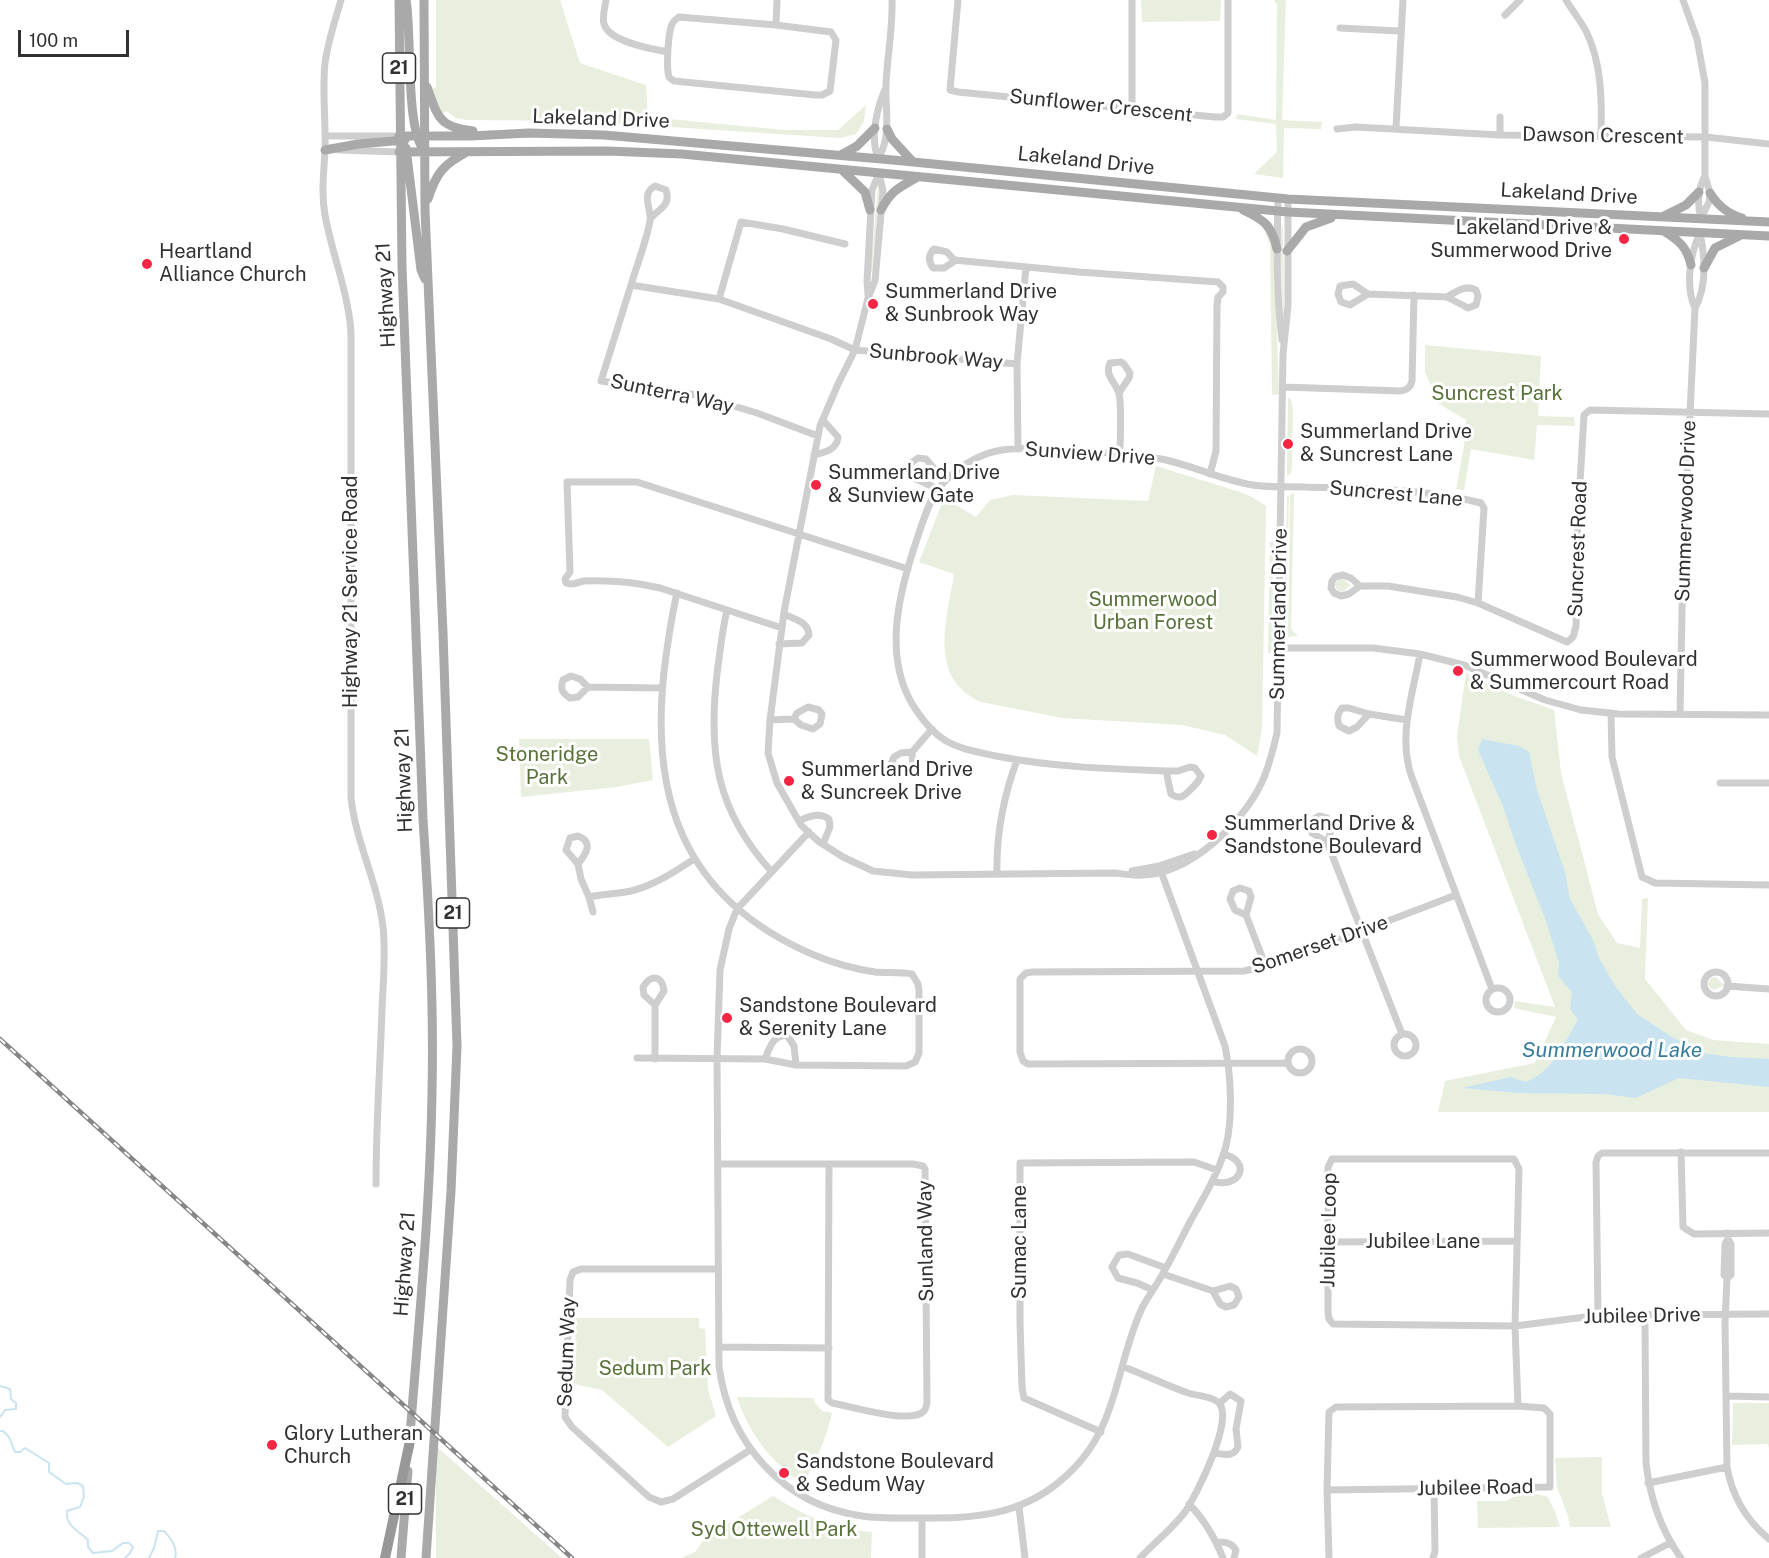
<!DOCTYPE html>
<style>
body{margin:0}
#map{position:relative;width:1769px;height:1558px;overflow:hidden;background:#fff;font-family:"Public Sans",sans-serif}
canvas{display:block}
.scale{position:absolute;left:18px;top:30px;width:111px;height:27px;box-sizing:border-box;border:3px solid #313131;border-top:0;padding-left:8px;font-size:18px;line-height:21px;white-space:nowrap;color:#313131;-webkit-text-stroke:4px #fff;paint-order:stroke}
</style>
<div id="map">
<canvas width="1769" height="1558"></canvas>
<div class="scale">100 m</div>
</div>
<script>
const g = document.querySelector('canvas').getContext('2d');
g.lineJoin = 'round';
function fillPath(path, color) { g.fillStyle = color; g.fill(path, 'evenodd'); }
function strokePath(path, color, width, dash) { g.strokeStyle = color; g.lineWidth = width; g.lineCap = dash ? 'butt' : 'round'; g.setLineDash(dash || []); g.stroke(path); }
function label(font, color, halo, rows, align = 'center') {
  g.font = font + ' "Public Sans",sans-serif'; g.lineWidth = 6; g.setLineDash([]); g.textBaseline = 'middle'; g.strokeStyle = halo; g.fillStyle = color; for (const [text, x, y, turn = 0] of rows) {
    g.save(); g.translate(x, y); g.rotate((+turn || 0) * Math.PI / 180); g.textAlign = isNaN(turn) ? turn : align; if (halo) g.strokeText(text, 0, 0); g.fillText(text, 0, 0); g.restore();
  }
}
fillPath(new Path2D(`
 M436,0H560L580,63L646,85L648,117L784,130H838L866,105L864,121L856,134L841,138L576,121L466,120L456,118L447,111L441,114L432,88L436,87Z
 M1141,0H1221L1220,21L1142,22Z
 M1274,0H1286L1282,120L1322,122L1321,129L1284,128L1283,178L1254,174L1277,152L1276,124L1236,119L1237,114L1276,120L1277,5Z
 M878,185L880,186L872,272L870,273Z
 M1283,223L1284,315L1283,317L1280,232Z
 M1262,226H1264L1274,245L1279,394L1272,395L1270,245Z
 M1425,345L1541,356L1538,416L1574,417L1575,426L1537,425L1534,460L1471,449L1464,490L1456,489L1464,447L1466,420L1431,399L1433,390L1425,372Z
 M1288,398H1290L1293,409L1292,467L1291,473L1287,476Z
 M1156,466L1240,492L1252,497L1266,506L1262,729L1257,756L1225,735L1182,725L1062,718L981,702C927,678 947,619 954,574L919,562L944,498L976,517L990,500L1013,495L1148,501Z
 M1294,493L1291,629L1298,636L1288,637L1290,497L1291,494Z
 M1287,496H1289L1286,639H1284Z
 M1270,542H1274L1272,627L1275,635V652L1268,653Z
 M1343,579L1351,585L1342,592L1337,590L1335,584L1338,580Z
 M1466,673L1512,695L1554,710L1561,773L1598,914L1617,943L1640,948L1642,899L1648,898L1645,979L1686,1030L1713,1040L1769,1044V1112H1438L1445,1081L1535,1063L1556,1017L1514,1008L1515,1001L1555,1007L1459,756L1457,736Z
 M519,739H649L653,780L617,787L521,797Z
 M1716,977L1724,985L1715,990L1710,988L1708,983L1711,978Z
 M576,1318H699V1328L705,1329L708,1389L716,1416L668,1447L602,1390L574,1384Z
 M737,1397L814,1398L815,1403L822,1411L832,1413C826,1439 817,1460 803,1484C771,1462 749,1434 737,1397Z
 M1733,1403H1769V1449L1768,1444L1732,1445Z
 M436,1446L562,1558H436Z
 M1602,1457V1494L1611,1527H1570L1568,1516L1557,1487L1555,1458Z
 M1518,1494H1537L1548,1497L1556,1514L1560,1527L1478,1528L1477,1501H1506Z
 M773,1496C803,1515 835,1530 872,1532L871,1558H681L695,1552L705,1538Z`), '#e8efde');
fillPath(new Path2D(`
 M1482,739L1519,746L1529,752L1537,790L1565,872L1570,899L1593,940L1599,958L1615,986L1637,1014L1672,1037L1702,1053L1731,1057L1769,1059V1087L1679,1078L1636,1098L1604,1094L1517,1093L1462,1088L1510,1077L1526,1082C1553,1071 1564,1044 1578,1019L1570,1009L1572,992L1558,976L1559,963L1546,921L1516,845L1502,804L1478,750Z`), '#c9e4f0');
strokePath(new Path2D(`
 M0,1386L10,1389L11,1399L16,1403V1409L5,1410L0,1417
 M0,1431H3L9,1437L15,1452H20L25,1448L49,1463V1472L66,1484L77,1483L83,1486L84,1497L80,1507L67,1511C65,1526 79,1531 88,1540V1547L93,1553L112,1551L123,1543H129L133,1547L130,1553L125,1558
 M149,1558L154,1548L158,1531H164C171,1538 178,1548 175,1558`), '#c9e4f0', 2);
strokePath(new Path2D(`
 M341,0C335,21 328,41 325,63C322,92 326,121 325,150C324,172 321,193 325,215C332,254 348,291 351,332V798C356,843 378,883 383,927C386,955 383,983 382,1010C380,1068 376,1126 376,1184
 M606,0C605,7 602,17 604,24C609,42 652,49 668,52
 M958,0L950,90L958,92L1215,117H1223L1228,113V0
 M1132,0V108
 M1566,0C1572,10 1580,20 1586,31C1602,63 1602,102 1601,136
 M1683,0L1697,39L1705,83V176L1710,193L1709,202L1701,218
 M1505,15L1520,0
 M679,17L776,25L831,32L836,40L830,91L822,95H815L674,81L669,77C666,67 668,34 672,24C674,20 676,19 679,17Z
 M776,25L777,0
 M1340,28L1400,31
 M1500,117V135
 M1396,128L1403,0
 M1337,129L1356,127L1500,135L1706,137L1769,144
 M325,136H399
 M339,150L399,152
 M878,159C892,136 885,110 886,85C887,57 893,29 892,0
 M878,159C870,136 876,111 885,89
 M879,173L883,191L875,281L868,298L855,350L838,384L820,426L784,612L770,720L768,753L777,783L801,825L818,841L843,857L873,871L912,875L1115,873C1124,874 1133,876 1142,875C1190,874 1243,823 1262,782C1269,767 1273,750 1277,733L1283,354L1288,306V199
 M1278,198C1277,245 1276,292 1282,340
 M1701,218C1697,203 1697,190 1705,176
 M956,260L944,268H933C928,261 928,255 934,249L947,252L954,260L1079,272L1218,282L1223,287V292L1218,297L1217,306L1216,451L1210,474
 M631,285C637,264 646,243 650,221C652,209 640,194 655,186L666,190C671,205 660,208 651,218
 M1368,294L1350,305L1341,302L1338,294L1340,286L1353,284L1368,294L1447,297L1468,308L1476,305L1478,296L1476,290C1465,284 1456,292 1447,297
 M868,295L867,282L872,190L879,173
 M719,299L741,222L783,229L845,244
 M1695,308C1685,286 1690,254 1700,233
 M1283,387L1401,391C1408,389 1410,388 1412,381L1414,295
 M1119,393L1129,378L1130,373L1124,364L1121,362L1110,363C1104,376 1116,382 1119,394C1122,404 1120,440 1120,453
 M818,436L757,413L697,395L601,381L631,285L719,299L831,339L855,350L1017,364
 M1018,449L1017,364L1026,267
 M814,455C825,452 837,450 838,437L823,420
 M938,489L914,478L910,471L911,463L918,458L926,459L937,472L948,478
 M1360,586L1351,578L1343,575L1335,577L1332,581L1331,588L1334,593L1341,596L1349,594L1360,586H1388L1457,597L1478,603L1567,642L1573,637L1576,626L1578,517L1584,415L1590,410L1769,414
 M727,610C722,631 720,652 717,674C708,753 716,810 771,871
 M782,628L660,588C635,582 610,580 584,581C577,582 574,586 566,583L565,579L570,572L567,482H637L908,569
 M779,644L802,643L809,635C808,621 795,620 784,614
 M1279,648H1373L1420,654L1464,665L1545,700L1581,710L1619,714L1769,715
 M1420,654C1413,693 1398,735 1411,775L1492,989
 M588,687L578,697L570,698C562,693 560,689 563,680L571,676L580,679L588,687L662,688
 M1611,713L1612,757L1642,877L1655,883L1769,885
 M1369,714L1357,727L1349,731L1339,726C1337,718 1337,714 1342,708H1349L1369,714L1407,720
 M1680,714L1683,562L1695,308C1707,287 1705,257 1700,233
 M770,720L794,719L801,725L813,729L820,724L822,714L819,710L808,707L797,713L794,719
 M912,752L913,767L907,774L900,775L893,771L891,764L894,757L901,753L912,752L932,729
 M1190,767L1195,768L1201,776C1198,783 1196,784 1192,788C1185,795 1181,801 1171,794L1166,771H1178Z
 M1166,771C1109,769 1052,767 996,756C979,752 962,750 946,741C933,733 924,722 916,710C881,659 899,591 918,536C923,521 929,501 939,488C951,473 968,461 986,454C1011,445 1040,449 1066,450C1097,452 1129,453 1161,459C1192,465 1221,480 1253,485C1270,488 1289,486 1306,487C1364,489 1424,488 1481,503L1484,508L1478,603
 M1720,783H1769
 M799,821C809,816 820,812 829,819L830,827L823,844
 M809,832L737,909L729,929L720,970L717,1059L719,1366C729,1443 783,1505 862,1516C883,1519 905,1518 926,1518C974,1519 1021,1514 1059,1482C1120,1433 1113,1371 1142,1308C1148,1297 1155,1287 1161,1277C1172,1258 1181,1239 1191,1220C1204,1197 1219,1172 1226,1146C1233,1116 1231,1075 1225,1046L1159,866
 M1327,842L1312,833L1310,826L1312,820L1319,816L1327,818C1331,827 1332,833 1327,842L1402,1034
 M578,864L566,850L570,838L578,836C594,842 586,854 578,864L581,879L589,897C603,894 617,894 631,891C655,885 674,872 694,859
 M1132,871L1159,866L1194,854
 M997,874C996,834 1003,798 1017,760
 M589,897L593,912
 M1246,915L1235,910L1230,899L1233,891L1240,888L1249,891L1251,897L1246,915L1266,967
 M1704 984a12 12 0 1 1 24 0a12 12 0 1 1-24 0Z
 M1727,986L1769,989
 M1486 1000a12 12 0 1 1 24 0a12 12 0 1 1-24 0Z
 M655,1005L644,995L643,987C651,974 662,975 664,991L655,1005V1059
 M1394 1045a11 11 0 1 1 22 0a11 11 0 1 1-22 0Z
 M1288 1061a12 12 0 1 1 24 0a12 12 0 1 1-24 0Z
 M637,1058L765,1059L796,1065L906,1066L915,1062L919,1053V990L918,984L912,974C900,972 887,973 875,972C855,969 833,963 814,955C680,898 647,792 666,656C669,635 672,614 677,593
 M765,1059C770,1047 772,1036 787,1035L794,1046L796,1065
 M1288,1063L1028,1064L1023,1061L1020,1052V979L1026,973L1032,972L1244,971L1275,964L1456,895
 M1681,1152L1683,1227L1694,1234L1769,1233
 M718,1164H913L923,1166L925,1169L927,1403C926,1406 926,1409 924,1411C911,1425 850,1406 832,1403L828,1400L829,1164
 M1212,1181C1240,1190 1253,1161 1223,1154
 M1728,1233V1239L1725,1244L1724,1275L1727,1278L1725,1322L1727,1467C1732,1496 1746,1520 1769,1539
 M1330,1242L1517,1241
 M718,1269H581L573,1272L570,1280L565,1417L572,1427L649,1497L661,1502L673,1499L750,1450
 M1163,1274L1213,1291L1220,1304L1226,1307L1234,1305L1239,1297L1236,1289L1230,1286L1213,1291
 M1727,1278L1731,1275V1244L1728,1239
 M1153,1290L1137,1283L1118,1278L1112,1267L1119,1255L1128,1254L1166,1268
 M1598,1315L1596,1162L1598,1156L1602,1153H1769
 M1645,1325L1646,1463C1650,1498 1660,1529 1681,1558
 M719,1347L829,1348
 M1124,1367C1145,1375 1166,1385 1188,1393C1197,1396 1211,1396 1218,1402C1236,1417 1196,1496 1185,1512C1172,1529 1154,1543 1140,1558
 M1726,1396L1769,1397
 M1518,1406L1515,1326L1519,1169L1514,1159H1332L1328,1167V1312L1329,1319L1333,1324L1515,1326L1601,1315L1769,1314
 M1101,1432L1024,1398L1022,1387L1020,1323V1163L1194,1162L1217,1170
 M1214,1453C1223,1454 1233,1458 1238,1447L1236,1429L1241,1401L1230,1394L1220,1403
 M1648,1483L1727,1467
 M1327,1490L1550,1487V1414L1544,1408L1518,1406L1336,1407L1329,1412L1327,1490L1329,1558
 M1189,1504C1204,1519 1215,1538 1223,1558
 M1019,1507L1025,1558
 M1216,1542C1225,1542 1231,1542 1236,1550L1234,1558
 M922,1558V1518
 M1433,1558L1435,1551L1434,1489
 M1641,1558L1670,1543`), '#cecece', 7);
strokePath(new Path2D(`
 M399,0L402,266L423,819C429,910 434,1001 432,1093C430,1212 418,1330 409,1448
 M406,0C412,31 405,133 425,151
 M424,0L425,210L443,633L457,1046L451,1191L426,1558
 M427,87C438,117 438,127 473,131
 M887,129L892,139L913,162
 M399,136H470L529,133L604,135L893,160L1288,199L1769,222
 M406,148L421,270L425,279
 M325,150L358,144L405,140
 M399,152L607,151L682,154L1288,212L1769,236
 M841,155L857,146L875,128
 M842,170L865,192L870,210
 M1710,193C1718,206 1728,214 1742,218
 M428,199C436,173 444,164 467,152
 M881,210C891,191 898,188 916,178
 M1243,210C1265,220 1272,226 1277,249
 M1664,216L1686,205L1699,192
 M1665,232C1680,241 1687,248 1691,265
 M1287,251L1306,227L1331,218
 M1704,268L1715,248L1741,235
 M401,1558L408,1471`), '#a9a9a9', 9);
strokePath(new Path2D(`
 M385,1558L410,1441`), '#989898', 10);
const rail = new Path2D(`
 M0,1039L572,1558`);
strokePath(rail, '#868686', 4.5);
strokePath(rail, '#fff', 2, [7]);
for (const [x, y, r, color] of [
 [1624,239,6,"#f52644"],
 [147,264,6,"#f52644"],
 [873,304,6,"#f52644"],
 [1288,444,6,"#f52644"],
 [816,485,6,"#f52644"],
 [1458,671,6,"#f52644"],
 [789,781,6,"#f52644"],
 [1212,835,6,"#f52644"],
 [727,1018,6,"#f52644"],
 [272,1445,6,"#f52644"],
 [784,1473,6,"#f52644"]
]) { const dot = new Path2D(); dot.arc(x, y, r, 0, 2 * Math.PI); g.fillStyle = color; g.fill(dot); strokePath(dot, '#fff', 2); }
for (const [x, y, w] of [
 [399,68,33],
 [453,913,33],
 [405,1499,33]
]) { const box = new Path2D(); box.roundRect(x - w / 2, y - 15, w, 30, 4.5); g.fillStyle = '#fff'; g.fill(box); strokePath(box, '#313131', 1.5); }
label('bold 18px', '#313131', null, [
 ["21",399,68],
 ["21",453,913],
 ["21",405,1499]
]);
label('20px', '#313131', '#fff', [
 ["Sunflower Crescent",1101,106,6],
 ["Lakeland Drive",601,119,2],
 ["Dawson Crescent",1603,136,1],
 ["Lakeland Drive",1086,161,6],
 ["Lakeland Drive",1569,194,3],
 ["Highway 21",386,295,-93],
 ["Sunbrook Way",936,357,5],
 ["Sunterra Way",672,394,12],
 ["Sunview Drive",1090,454,4],
 ["Suncrest Lane",1396,494,5],
 ["Summerwood Drive",1686,511,-88],
 ["Suncrest Road",1578,549,-88],
 ["Highway 21 Service Road",351,592,-90],
 ["Summerland Drive",1279,614,-89],
 ["Highway 21",404,780,-92],
 ["Somerset Drive",1320,945,-19],
 ["Jubilee Loop",1329,1230,-89],
 ["Sunland Way",926,1241,-91],
 ["Sumac Lane",1020,1242,-90],
 ["Jubilee Lane",1423,1242],
 ["Highway 21",405,1264,-86],
 ["Jubilee Drive",1642,1316,-1],
 ["Sedum Way",567,1352,-88],
 ["Jubilee Road",1475,1488,-1]
]);
label('20px', '#313131', '#fff', [
 ["Lakeland Drive &",1612,228,"right"],
 ["Summerwood Drive",1612,251,"right"],
 ["Heartland",159,252],
 ["Alliance Church",159,275],
 ["Summerland Drive",885,292],
 ["& Sunbrook Way",885,315],
 ["Summerland Drive",1300,432],
 ["& Suncrest Lane",1300,455],
 ["Summerland Drive",828,473],
 ["& Sunview Gate",828,496],
 ["Summerwood Boulevard",1470,660],
 ["& Summercourt Road",1470,683],
 ["Summerland Drive",801,770],
 ["& Suncreek Drive",801,793],
 ["Summerland Drive &",1224,824],
 ["Sandstone Boulevard",1224,847],
 ["Sandstone Boulevard",739,1006],
 ["& Serenity Lane",739,1029],
 ["Glory Lutheran",284,1434],
 ["Church",284,1457],
 ["Sandstone Boulevard",796,1462],
 ["& Sedum Way",796,1485]
], 'left');
label('20px', '#587239', '#fff', [
 ["Suncrest Park",1497,394],
 ["Summerwood",1153,600],
 ["Urban Forest",1153,623],
 ["Stoneridge",547,755],
 ["Park",547,778],
 ["Sedum Park",655,1369],
 ["Syd Ottewell Park",774,1530]
]);
label('italic 21px', '#367c9c', '#fff', [
 ["Summerwood Lake",1612,1051]
]);
</script>
